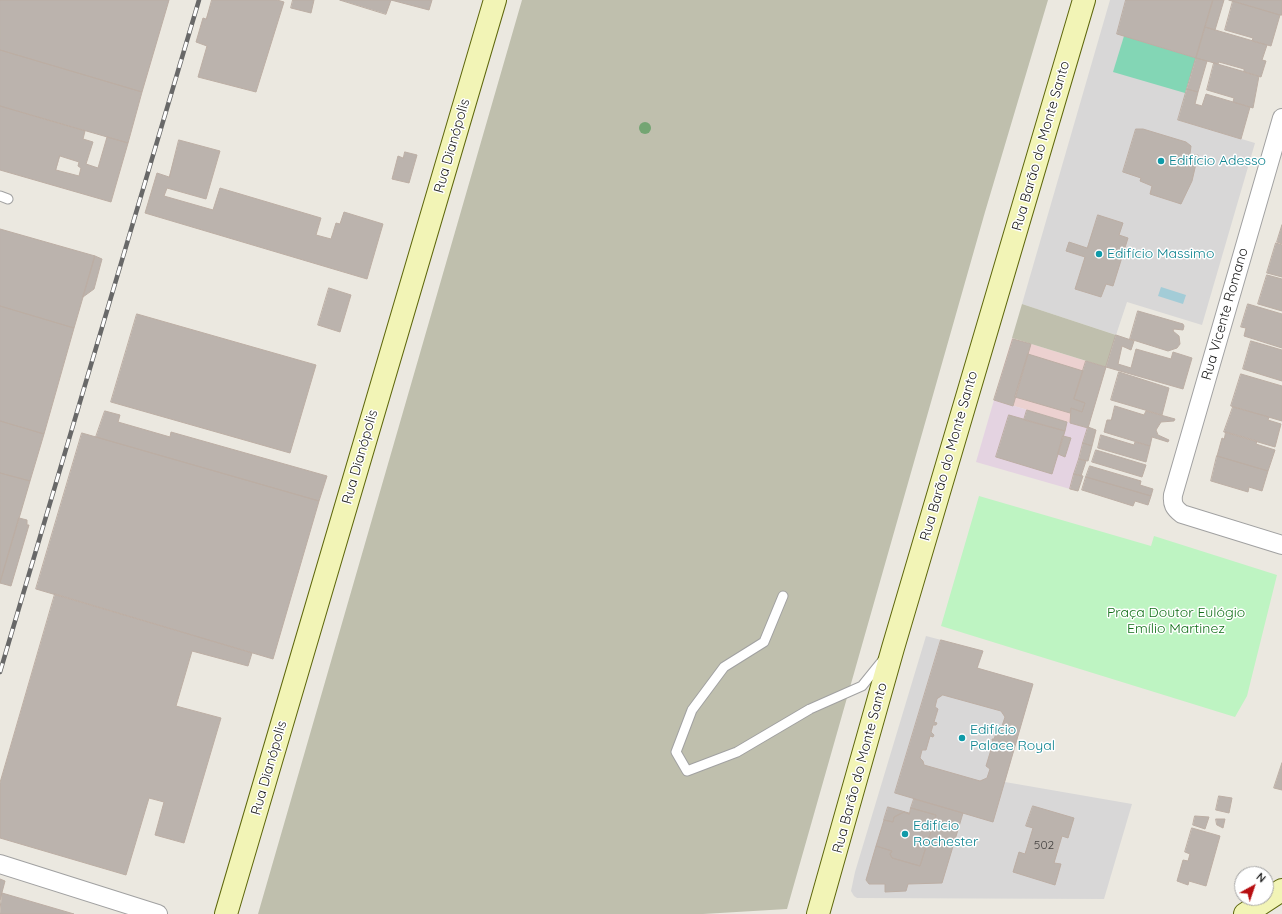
<!DOCTYPE html>
<meta charset="utf-8">
<style>
body{margin:0}
#map{position:relative;width:1282px;height:914px;overflow:hidden;background:#ebe8e0;font-family:Quicksand,sans-serif}
canvas{display:block}
.north{position:absolute;left:1234px;top:866px;width:40px;height:40px;box-sizing:border-box;background:#fff;border:1px solid #a3a3a3;border-radius:50%;rotate:40deg;font-size:11px;font-weight:700;line-height:16px;text-align:center;color:#1a1a1a}
.north::after{content:'';display:block;margin:auto;width:14px;height:18px;background:#b70e11;clip-path:polygon(50% 0,100% 100%,50% 72%,0 100%)}
</style>
<div id="map">
<canvas width="1282" height="914"></canvas>
<div class="north">N</div>
</div>
<script>
const g = document.querySelector('canvas').getContext('2d');
g.lineJoin = 'round';
function fillPath(path, color) { g.fillStyle = color; g.fill(path, 'evenodd'); }
function strokePath(path, color, width, dash) { g.strokeStyle = color; g.lineWidth = width; g.lineCap = dash ? 'butt' : 'round'; g.setLineDash(dash || []); g.stroke(path); }
function label(font, color, halo, rows, align = 'center') {
  g.font = font + ' Quicksand,sans-serif'; g.lineWidth = 3; g.setLineDash([]); g.textBaseline = 'middle'; g.strokeStyle = halo; g.fillStyle = color; for (const [text, x, y, turn = 0] of rows) {
    g.save(); g.translate(x, y); g.rotate((+turn || 0) * Math.PI / 180); g.textAlign = isNaN(turn) ? turn : align; if (halo) g.strokeText(text, 0, 0); g.fillText(text, 0, 0); g.restore();
  }
}
fillPath(new Path2D(`
 M1110,0H1213L1178,120L1255,143L1202,325L1127,302L1116,335L1022,304Z
 M926,636L983,651L978,668L1033,684L1005,782L1132,804L1104,899L857,898L854,896L851,891L855,872Z`), '#d8d7d7');
fillPath(new Path2D(`
 M1012,338L1106,367L1088,428L994,400Z`), '#ecd1d0');
fillPath(new Path2D(`
 M994,400L1088,428L1070,489L976,462Z`), '#e4d3e1');
fillPath(new Path2D(`
 M522,0H1048L985,212L787,909L703,914H258Z
 M1022,304L1116,335L1106,367L1012,338Z`), '#bfbfad');
fillPath(new Path2D(`
 M979,496L1151,546L1154,536L1277,575L1247,696L1235,717L941,626Z`), '#bef4c2');
fillPath(new Path2D(`
 M1124,36L1196,58L1185,93L1113,72Z`), '#83d6b5');
fillPath(new Path2D(`
 M1161,287L1186,295L1183,304L1158,296Z`), '#a3ccd7');
const building = new Path2D(`
 M0,0H169L142,92L0,50Z
 M212,0H277L284,2L256,92L198,77L207,46L196,42L203,18L206,19Z
 M293,0H314L311,13L291,8Z
 M340,0H432L429,10L391,0L386,14Z
 M1126,0H1213L1196,58L1117,34Z
 M1213,0H1224L1215,30L1205,27Z
 M1229,0H1282V15H1280Z
 M1233,1L1280,15L1271,46L1252,41L1253,38L1225,30Z
 M1205,27L1267,45L1262,60L1266,61L1261,77L1244,72V69L1219,62L1218,64L1196,58Z
 M0,50L142,92L128,143L0,106Z
 M1196,58L1207,61L1198,92L1187,89Z
 M1214,63L1259,76L1253,108L1233,102L1234,98L1207,90Z
 M1187,89L1198,92L1195,104L1202,106L1206,94L1250,107L1241,139L1178,120Z
 M0,106L85,131L83,139L93,142L86,164L98,168L107,137L128,143L111,202L0,170ZM60,156L79,162L78,166L81,168L79,176L56,170Z
 M1136,129H1143L1186,142L1191,146L1190,154L1198,155L1192,181L1181,204L1150,194L1152,186L1140,181L1141,178L1123,172Z
 M179,140L220,151L206,199L167,188L164,196L213,210L220,188L321,218L316,235L331,239L336,223L340,224L344,212L383,224L367,279L145,213L157,173L169,177Z
 M405,152L417,155L409,183L392,179L398,156L403,158Z
 M1098,215L1123,223L1119,235L1128,238L1113,286L1106,284L1101,297L1075,289L1085,257L1066,251L1069,242L1087,248Z
 M1282,225V244L1277,242Z
 M0,229L95,256L74,328L0,306Z
 M1276,243L1282,245V277L1267,273Z
 M95,256L102,259L94,289L83,297Z
 M1267,275L1282,279V311L1258,304Z
 M329,288L351,295L340,332L318,325Z
 M1248,304L1282,314V348L1244,336L1246,328L1241,327Z
 M0,306L74,328L44,434L0,421Z
 M1138,311L1183,324L1184,326L1183,330L1174,329L1173,331L1179,336L1180,344L1177,348L1168,351L1130,339Z
 M137,314L316,365L290,453L111,402Z
 M1116,335L1134,341L1131,350L1122,346L1118,364L1131,368L1136,349L1171,359L1173,352L1192,358L1183,389L1106,367Z
 M1013,339L1031,344L1013,406L994,400Z
 M1251,341L1282,350V381L1243,369Z
 M1028,354L1083,371L1074,399L1085,403L1082,412L1071,408L1070,413L1015,397Z
 M1086,361L1106,367L1088,428L1070,423L1071,408L1082,412L1085,403L1074,399Z
 M1119,372L1169,388L1162,415L1111,400Z
 M1241,374L1282,386V421L1231,406Z
 M1115,406L1144,415L1146,411L1175,419L1174,421L1161,422L1156,430L1158,435L1169,440L1168,442L1152,437L1150,446L1104,432L1107,420H1111Z
 M1233,407L1269,417L1268,420L1281,424L1275,447L1224,432Z
 M1027,410L1067,422L1065,431L1024,420Z
 M105,411L120,415L118,422L170,437L171,432L327,476L319,501L96,437Z
 M1009,415L1065,431L1052,474L996,457Z
 M0,421L44,434L30,481L0,473Z
 M1088,427L1096,430L1092,446L1083,443Z
 M1226,432L1257,441L1256,444L1275,450L1268,471L1217,456L1222,438L1224,439Z
 M82,433L319,501L273,659L36,589Z
 M1101,435L1134,445L1135,442L1150,446L1146,462L1098,448Z
 M1063,436L1071,438L1065,457L1058,454Z
 M1083,443L1092,446L1088,461L1079,459Z
 M1096,450L1146,465L1142,477L1092,462Z
 M1217,456L1268,471L1262,491L1249,487L1248,492L1211,481Z
 M1079,459L1086,461L1081,476L1074,474Z
 M1090,466L1141,481L1140,485L1153,489L1151,496L1086,477Z
 M0,473L30,481L0,583Z
 M1074,474L1083,476L1078,491L1070,489Z
 M1086,477L1151,496L1148,505L1135,501L1133,506L1082,490Z
 M19,518L27,520V525H29L11,586L0,583Z
 M55,594L252,653L248,666L192,651L176,706L221,718L184,843L155,835L164,802L149,798L126,875L0,838V783Z
 M941,640L983,651L977,668L1033,684L993,822L895,793Z
 M943,695L1001,711L1005,717L1002,726L998,728L994,739H992L993,743L986,766L990,769L987,778L980,781L924,765L923,761L920,758L922,750H926L930,736L933,737L934,735L931,732L933,725H936L937,723L934,722L938,709L935,707L937,699Z
 M1282,763V790L1274,788Z
 M1219,796L1232,798L1229,813L1216,810Z
 M914,799L963,813L942,883L908,884L906,891L885,892V884H869L866,880L876,846L892,851L890,854L892,858L920,866L936,815L911,808Z
 M1033,806L1074,818L1068,838L1062,836L1054,863L1061,864L1055,885L1013,872L1019,852L1025,854L1033,828L1026,826Z
 M888,807L909,813V814L904,812L894,817L893,822L884,820Z
 M911,808L936,815L920,866L892,858L890,854L892,851L876,846L884,820L893,822L894,817L904,812L909,814Z
 M1195,816L1209,817L1205,829L1193,825Z
 M1216,819H1225L1223,828L1217,825Z
 M1192,828L1220,836L1206,886L1189,881L1188,885L1177,881L1183,860L1188,861L1190,854L1185,852Z
 M0,879L5,881L0,900Z
 M2,893L74,914H0Z`);
fillPath(building, '#bbb3ad');
strokePath(building, '#bcaea4', 1);
const lane = new Path2D(`
 M0,196L8,199
 M783,596L764,642L724,667L692,710L676,752L687,771L737,752L810,709L862,686L883,660`);
const street = new Path2D(`
 M1282,118L1173,495C1172,504 1174,508 1182,514L1282,545
 M0,864L158,914`);
const secondary = new Path2D(`
 M226,914L495,0
 M818,914L893,648L1084,0
 M1245,914L1282,890`);
strokePath(lane, '#a1a1a1', 11);
strokePath(street, '#a1a1a1', 20);
strokePath(secondary, '#5e670c', 24);
strokePath(lane, '#fff', 9);
strokePath(street, '#fff', 18);
strokePath(secondary, '#f2f4b6', 22);
const rail = new Path2D(`
 M0,672L199,0`);
strokePath(rail, '#686868', 4.5);
strokePath(rail, '#fff', 3, [9]);
g.fillStyle = '#74a573';
for (const [x, y] of [
 [645,128]
]) { g.beginPath(); g.arc(x, y, 6, 0, 2 * Math.PI); g.fill(); }
for (const [x, y, r, color] of [
 [1161,161,4,"#0f9aa8"],
 [1099,254,4,"#0f9aa8"],
 [962,738,4,"#0f9aa8"],
 [905,834,4,"#0f9aa8"]
]) { const dot = new Path2D(); dot.arc(x, y, r, 0, 2 * Math.PI); g.fillStyle = color; g.fill(dot); strokePath(dot, '#fff', 1.5); }
label('12px', '#42403f', null, [
 ["502",1044,845]
]);
label('14px', '#1a1a1a', '#fff', [
 ["Rua Dianópolis",452,146,-74],
 ["Rua Barão do Monte Santo",1041,146,-74],
 ["Rua Vicente Romano",1225,314,-74],
 ["Rua Barão do Monte Santo",949,456,-74],
 ["Rua Dianópolis",360,457,-74],
 ["Rua Dianópolis",269,768,-74],
 ["Rua Barão do Monte Santo",860,768,-75]
]);
label('14px', '#0d838f', '#fff', [
 ["Edifício Adesso",1169,161],
 ["Edifício Massimo",1107,254],
 ["Edifício",970,730],
 ["Palace Royal",970,746],
 ["Edifício",913,826],
 ["Rochester",913,842]
], 'left');
label('14px', '#126f19', '#fff', [
 ["Praça Doutor Eulógio",1176,613],
 ["Emílio Martinez",1176,629]
]);
</script>
